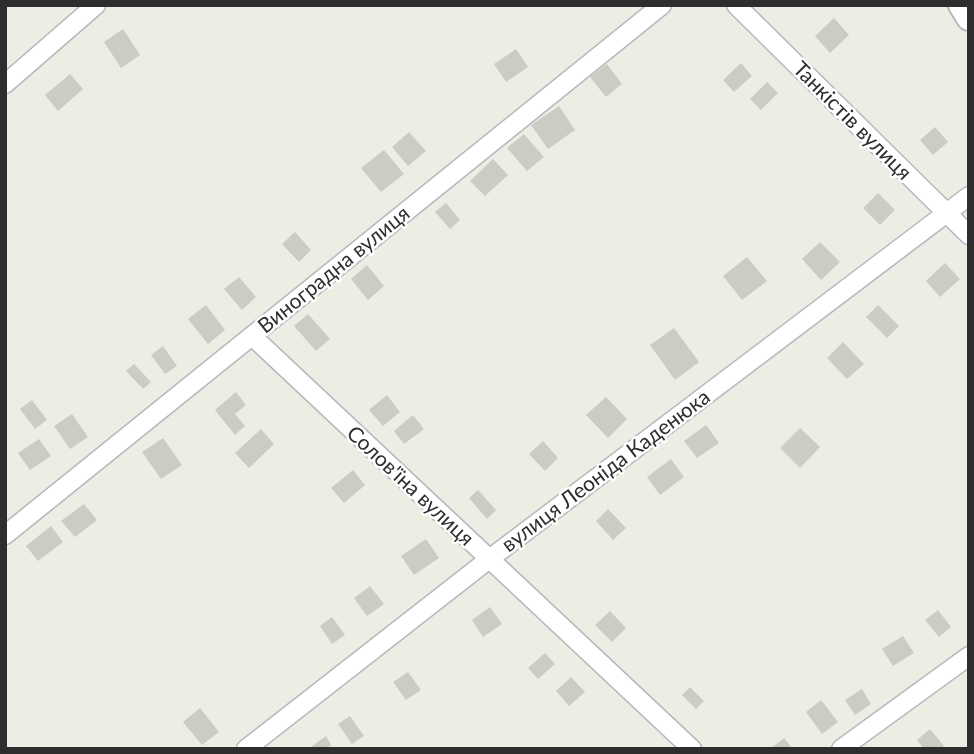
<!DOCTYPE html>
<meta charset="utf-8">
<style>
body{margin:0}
#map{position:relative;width:974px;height:754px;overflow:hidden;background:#ebeee2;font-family:Lato,sans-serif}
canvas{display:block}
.frame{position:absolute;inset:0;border:7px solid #2e2e2e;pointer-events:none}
</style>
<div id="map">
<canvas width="974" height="754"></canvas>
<div class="frame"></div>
</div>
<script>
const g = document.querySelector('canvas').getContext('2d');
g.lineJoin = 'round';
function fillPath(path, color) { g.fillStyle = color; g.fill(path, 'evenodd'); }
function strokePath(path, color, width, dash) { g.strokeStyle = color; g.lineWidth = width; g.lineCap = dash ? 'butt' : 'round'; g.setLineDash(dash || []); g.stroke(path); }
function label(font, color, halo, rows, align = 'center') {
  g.font = font + ' Lato,sans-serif'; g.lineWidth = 5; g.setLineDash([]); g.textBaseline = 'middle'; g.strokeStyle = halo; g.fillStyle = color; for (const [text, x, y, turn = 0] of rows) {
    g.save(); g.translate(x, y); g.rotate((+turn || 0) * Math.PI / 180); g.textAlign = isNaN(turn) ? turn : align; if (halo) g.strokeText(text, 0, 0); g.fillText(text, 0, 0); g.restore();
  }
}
fillPath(new Path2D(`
 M834,18L849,35L830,53L815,36Z
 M123,29L140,55L121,68L104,42Z
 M516,49L528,67L506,82L494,64Z
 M741,63L752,76L734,92L723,80Z
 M607,64L622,84L606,97L590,77Z
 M70,74L83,89L58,111L45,95Z
 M767,82L778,93L761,110L750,99Z
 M559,106L575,130L548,149L531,125Z
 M935,127L948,142L933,155L920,140Z
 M409,132L426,151L408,166L392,147Z
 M524,134L544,157L527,171L507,148Z
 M384,150L404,174L381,192L361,168Z
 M493,159L508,175L485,196L470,181Z
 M878,193L895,210L880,225L863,208Z
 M446,203L460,220L450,229L435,212Z
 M295,232L311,250L299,262L282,244Z
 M820,242L840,262L821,280L802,259Z
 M747,257L767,281L742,300L723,276Z
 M945,263L960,279L940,297L926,281Z
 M367,265L384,286L368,300L351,279Z
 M239,277L256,297L242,310L224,289Z
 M206,305L225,330L208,344L188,319Z
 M878,305L899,326L887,338L866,317Z
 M308,314L330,339L316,351L294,326Z
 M674,328L699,362L675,380L650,345Z
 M843,342L864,364L847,379L827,358Z
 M163,346L177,366L165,374L151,355Z
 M134,364L151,382L143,389L126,371Z
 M236,392L246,405L235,414L245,426L235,435L215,410Z
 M387,395L400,412L383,426L369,410Z
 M606,397L627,419L608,438L586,415Z
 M32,400L47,420L35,429L20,409Z
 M72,414L88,437L70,449L54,426Z
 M413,415L424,429L404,444L394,431Z
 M706,425L719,443L697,458L684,441Z
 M800,428L820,447L800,468L780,448Z
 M261,429L274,444L249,468L235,453Z
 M163,438L182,465L161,479L142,452Z
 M39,439L51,456L30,470L18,453Z
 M543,441L558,458L545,471L529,454Z
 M671,459L684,477L660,495L647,477Z
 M353,470L365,485L344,503L331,488Z
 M478,490L496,510L487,519L469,498Z
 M84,504L97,520L75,537L61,521Z
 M608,509L626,528L613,540L596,521Z
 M51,526L63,542L38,561L26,546Z
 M426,539L439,558L414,575L401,556Z
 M370,586L384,604L367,616L354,598Z
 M490,607L502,624L483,637L472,620Z
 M938,610L951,627L939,637L925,620Z
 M610,611L626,628L612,642L595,625Z
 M332,617L345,635L332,644L320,626Z
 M903,636L914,653L893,666L882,649Z
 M545,653L555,664L538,679L528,668Z
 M408,672L421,690L406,700L393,682Z
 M571,677L585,692L569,706L556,691Z
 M690,687L704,701L696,709L682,695Z
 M862,689L871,704L855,715L845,700Z
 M821,700L838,722L822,734L806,712Z
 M200,708L219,732L202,745L183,722Z
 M350,716L364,736L352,744L338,724Z
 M930,729L944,746L941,749H924L917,740Z
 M326,736L331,745L326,749H314L312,746Z
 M784,738L793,749H770Z`), '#cacdc4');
const street = new Path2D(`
 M736,5L969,235
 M5,84L96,5
 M252,336L692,749
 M5,535L662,5
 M246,749L488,560L969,196
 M841,749L969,656`);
const secondary = new Path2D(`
 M961,5L969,18`);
strokePath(street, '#bbb5c0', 21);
strokePath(secondary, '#bbb5c0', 28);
strokePath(street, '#fff', 18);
strokePath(secondary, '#fff', 24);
label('21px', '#2e2e2e', '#fff', [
 ["Танкістів вулиця",852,121,45],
 ["Виноградна вулиця",334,270,-39],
 ["вулиця Леоніда Каденюка",606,471,-37],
 ["Солов'їна вулиця",410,486,43]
]);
</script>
